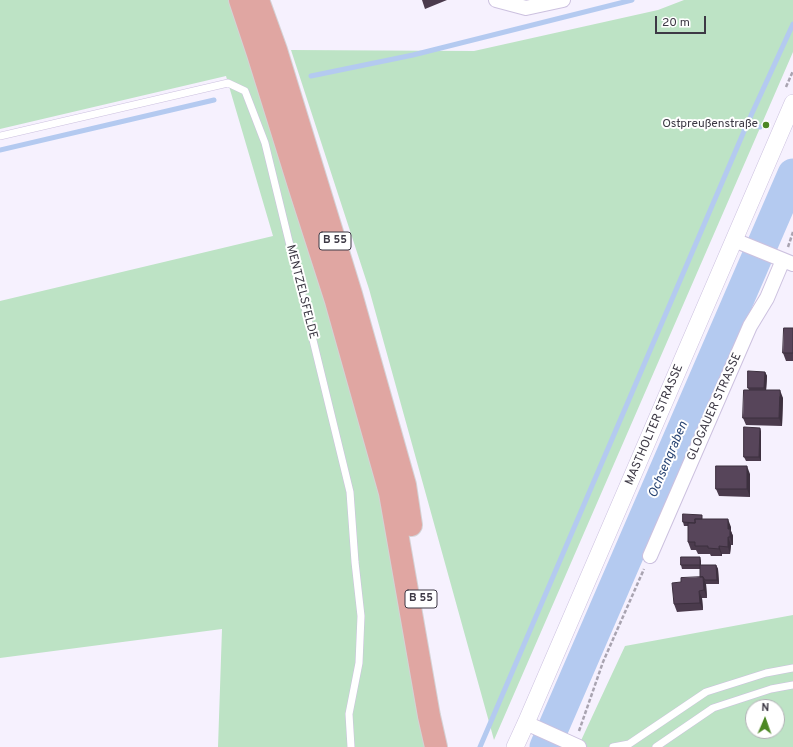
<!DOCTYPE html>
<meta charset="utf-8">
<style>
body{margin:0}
#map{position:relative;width:793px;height:747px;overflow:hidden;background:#f6f1fe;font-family:Overpass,sans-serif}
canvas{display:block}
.north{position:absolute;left:745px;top:699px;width:40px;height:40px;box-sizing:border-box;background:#fff;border:1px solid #b1b0b5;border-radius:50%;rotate:2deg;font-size:11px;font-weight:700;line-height:16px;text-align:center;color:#3d3945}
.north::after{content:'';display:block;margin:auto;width:14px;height:18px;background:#4c8724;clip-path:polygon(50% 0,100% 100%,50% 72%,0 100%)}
.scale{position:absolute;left:655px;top:16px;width:51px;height:18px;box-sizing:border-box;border:2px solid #3d3945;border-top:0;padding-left:5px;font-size:12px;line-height:14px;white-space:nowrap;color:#3d3945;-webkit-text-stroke:3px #fff;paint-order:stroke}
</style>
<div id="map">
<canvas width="793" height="747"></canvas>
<div class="north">N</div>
<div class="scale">20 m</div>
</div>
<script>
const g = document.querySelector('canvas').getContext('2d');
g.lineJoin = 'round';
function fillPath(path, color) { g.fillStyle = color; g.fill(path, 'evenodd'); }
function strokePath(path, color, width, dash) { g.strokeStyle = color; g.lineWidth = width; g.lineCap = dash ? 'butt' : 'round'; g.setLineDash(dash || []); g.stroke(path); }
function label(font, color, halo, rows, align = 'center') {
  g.font = font + ' Overpass,sans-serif'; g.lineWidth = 4; g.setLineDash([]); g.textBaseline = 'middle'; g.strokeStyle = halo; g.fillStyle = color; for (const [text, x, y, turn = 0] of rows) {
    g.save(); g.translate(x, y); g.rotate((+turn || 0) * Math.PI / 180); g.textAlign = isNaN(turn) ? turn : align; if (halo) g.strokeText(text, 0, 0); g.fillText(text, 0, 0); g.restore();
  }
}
fillPath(new Path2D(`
 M0,0H229L253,69L327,305L438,712L446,747H218L222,629L0,658V301L273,236L226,76L0,129Z
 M684,0H793V52L494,740L369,289L291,50L474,51L658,10Z
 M793,615V747H578L625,646ZM753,707H777V731H753Z`), '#bde3c5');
strokePath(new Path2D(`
 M311,76L413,55L632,0
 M748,122L760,127
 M0,150L214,100
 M480,747L748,122L793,24`), '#b4caf0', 5);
strokePath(new Path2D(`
 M545,747L793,174`), '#b4caf0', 31);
const service = new Path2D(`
 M0,136L228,83L245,91L265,143L350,492L355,562L361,616L359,663L349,714L351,747
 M613,747L629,744L706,692L766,673L793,668
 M656,747L713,708L771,689L793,685`);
const minor = new Path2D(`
 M496,0L526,8L563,0
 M734,240L793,264
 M650,556L750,326L767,298L783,260
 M526,723L579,747`);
const tertiary = new Path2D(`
 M515,747L526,723L793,103`);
const primary = new Path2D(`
 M240,0L258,54L300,189L336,301L390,493L429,716L436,747
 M258,0L276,50L351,294L405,485L411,525`);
strokePath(service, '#ccc1df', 8);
strokePath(minor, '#ccc1df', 16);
strokePath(tertiary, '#ccc1df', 18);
strokePath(primary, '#d4d3d6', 24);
strokePath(new Path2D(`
 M786,87L793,71
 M788,247L793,232
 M579,731L603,662L644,569`), '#a9a4b1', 2.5, [4, 2]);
strokePath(service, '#fff', 7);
strokePath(minor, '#fff', 14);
strokePath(tertiary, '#fff', 17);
strokePath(primary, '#e0a6a2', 22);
fillPath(new Path2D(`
 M422,0H447L425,9Z
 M793,328V361H786L783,353Z
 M765,372L767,376L766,390L783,398L782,426L746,425L743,418L749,390L748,388Z
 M760,428L761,432V461H746L744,457Z
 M750,474V497L719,496L716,489Z
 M703,519L731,527V531L733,536V545H731L730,554H722V556H711L710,554H698L696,550H691L688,542V526H684L683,522Z
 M701,561V565H716L718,569L719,584H706L707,598H702L703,610L677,612L674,604L681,582L700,577V569H682L681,565Z`), '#4b3b4d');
fillPath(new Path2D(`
 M765,372L767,376L766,392L764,388Z
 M780,390L783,398L782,426L779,418Z
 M760,428L761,432V461L759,457Z
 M747,466L750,474V497L747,489Z
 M728,519L731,527V531L733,536V545L730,537L728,529Z
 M728,537L731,545L730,554L728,547Z
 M719,546L722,554V556L719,549Z
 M700,557L701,561V569L700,565Z
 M716,565L718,569L719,584L717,580Z
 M703,577L706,584L707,598L704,590Z
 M699,591L702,598L703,610L700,603Z`), '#3d303f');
const building = new Path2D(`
 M784,328H793V353H783Z
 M748,371L765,372L764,388H748Z
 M744,390H780L779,418H743Z
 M744,427L760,428L759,457H744Z
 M716,466H747V489H716Z
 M683,514L702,515V519H695V523L683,522Z
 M695,519H728V529H730V537H728V547L719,546V549L708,548V546H695V542H688V523H695Z
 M681,557H700V565H716L717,580H705L703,577H700V565H681Z
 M703,577L704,590L699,591L700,603L674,604L672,583L681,582V578Z`);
fillPath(building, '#57455a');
strokePath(building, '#3d303f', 1);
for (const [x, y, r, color] of [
 [766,125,4,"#4c8724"]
]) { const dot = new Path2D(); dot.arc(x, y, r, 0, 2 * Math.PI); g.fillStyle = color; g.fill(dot); strokePath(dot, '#fff', 1.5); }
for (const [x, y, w] of [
 [335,241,32],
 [421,599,32]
]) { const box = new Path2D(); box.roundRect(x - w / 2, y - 9, w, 18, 3); g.fillStyle = '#fff'; g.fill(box); strokePath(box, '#3d3945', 1); }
label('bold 11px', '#3d3945', null, [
 ["B 55",335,241],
 ["B 55",421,599]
]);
label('12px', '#3d3945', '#fff', [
 ["Ostpreußenstraße",758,125]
], 'right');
label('12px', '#3d3945', '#fff', [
 ["MENTZELSFELDE",301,292,76],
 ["GLOGAUER STRASSE",715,407,-66],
 ["MASTHOLTER STRASSE",655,425,-67]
]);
label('italic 13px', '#284473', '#fff', [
 ["Ochsengraben",669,460,-67]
]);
</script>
